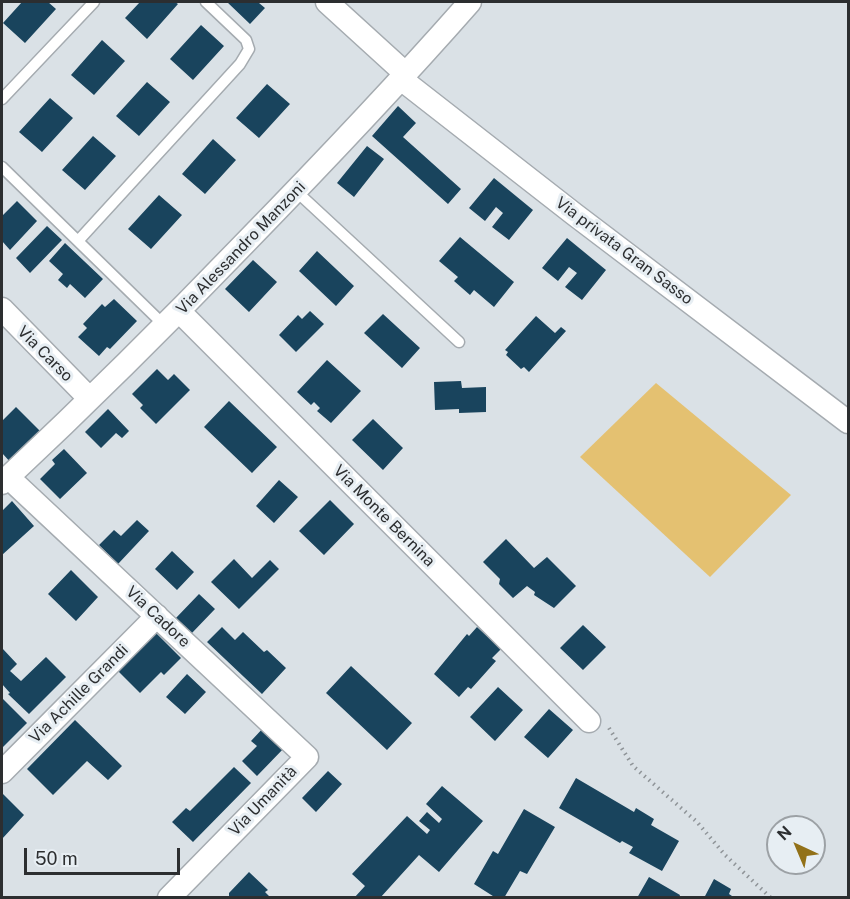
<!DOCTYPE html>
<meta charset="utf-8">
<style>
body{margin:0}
#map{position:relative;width:850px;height:899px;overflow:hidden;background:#dae1e6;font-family:"Public Sans",sans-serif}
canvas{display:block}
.frame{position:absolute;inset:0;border:3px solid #2c2e30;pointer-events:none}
.north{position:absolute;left:766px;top:815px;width:60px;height:60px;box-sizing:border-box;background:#e7eef3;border:2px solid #9ca1a5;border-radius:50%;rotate:316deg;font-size:16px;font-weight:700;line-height:24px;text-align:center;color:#2c2e30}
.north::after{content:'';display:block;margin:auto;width:21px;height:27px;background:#927118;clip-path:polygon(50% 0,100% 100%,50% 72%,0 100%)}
.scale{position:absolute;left:24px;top:848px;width:156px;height:27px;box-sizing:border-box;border:3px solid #2c2e30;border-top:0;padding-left:8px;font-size:18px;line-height:21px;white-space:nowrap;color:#2c2e30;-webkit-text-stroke:4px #e7eef3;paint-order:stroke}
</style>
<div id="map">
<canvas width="850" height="899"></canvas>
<div class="frame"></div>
<div class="north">N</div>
<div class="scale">50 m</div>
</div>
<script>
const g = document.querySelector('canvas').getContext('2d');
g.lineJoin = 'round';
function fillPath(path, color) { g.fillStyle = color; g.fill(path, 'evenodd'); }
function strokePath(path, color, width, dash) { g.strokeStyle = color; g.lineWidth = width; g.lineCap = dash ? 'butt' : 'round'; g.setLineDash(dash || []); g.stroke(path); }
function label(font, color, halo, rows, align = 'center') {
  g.font = font + ' "Public Sans",sans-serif'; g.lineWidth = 6; g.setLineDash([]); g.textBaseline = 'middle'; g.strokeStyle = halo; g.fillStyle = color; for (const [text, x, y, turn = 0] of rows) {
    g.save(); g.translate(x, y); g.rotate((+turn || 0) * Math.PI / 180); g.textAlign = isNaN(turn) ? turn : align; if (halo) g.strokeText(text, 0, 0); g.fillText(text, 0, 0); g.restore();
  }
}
fillPath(new Path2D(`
 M656,383L791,495L710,577L580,457Z`), '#e4c171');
fillPath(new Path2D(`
 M22,2H48L56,9L25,43L3,23Z
 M140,2H175L178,4L147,39L125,18Z
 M227,2H261L259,3L265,8L250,24Z
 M201,25L224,46L193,80L170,59Z
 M102,40L125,61L94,95L71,75Z
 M147,82L170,102L139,136L116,116Z
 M267,84L290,104L259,138L236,118Z
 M50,98L73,118L42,152L19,132Z
 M398,106L416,123L403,137L461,189L448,204L372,136Z
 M93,136L116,156L85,190L62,170Z
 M213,139L236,160L205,194L182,174Z
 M367,146L384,159L354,197L337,183Z
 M494,178L533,210L509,240L492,227L503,213L496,207L485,221L469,208Z
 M159,195L182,215L151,249L128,229Z
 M17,201L37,221L10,250L2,241V216Z
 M47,226L62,240L30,273L16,258Z
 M460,237L514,282L494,307L474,290L470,295L454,281L458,277L439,261Z
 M567,238L606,270L582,300L565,287L577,273L569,267L558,281L542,268Z
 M65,243L103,279L85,298L70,284L67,288L58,280L63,274L49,261Z
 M317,251L354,286L336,306L299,271Z
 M253,260L277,282L249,312L225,289Z
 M114,299L137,321L110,349L107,347L99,356L78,337L87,328L83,324L102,304L105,307Z
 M310,311L324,324L296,352L279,335L298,315L302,319Z
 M383,314L420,348L402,368L364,333Z
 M536,316L555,333L561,327L566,331L529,372L524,367L521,369L506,355L508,352L505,350Z
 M327,360L361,391L331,423L317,411L320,408L314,402L311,405L297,392Z
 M157,369L168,380L174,374L190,390L156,424L140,408L143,405L132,394Z
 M461,381L462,388L486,387V412L459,413V409L435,410L434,382Z
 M229,401L277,447L252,473L204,427Z
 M16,407L43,434L12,464L2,453V421Z
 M108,409L129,431L122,438L116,433L101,448L85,432Z
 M373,419L403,448L383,470L352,440Z
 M64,449L87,473L60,499L40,479L55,464L52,460Z
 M279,480L298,497L274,523L256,506Z
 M330,500L354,524L324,555L299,531Z
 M12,501L34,526L2,555V511Z
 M137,520L149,531L118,564L99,545L114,530L121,536Z
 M506,539L534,568L547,557L576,586L554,608L534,595L535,592L527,586L513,598L499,584L500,579L483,562Z
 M172,551L194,572L177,590L155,569Z
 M234,559L252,578L270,560L279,569L239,609L211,582Z
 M71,570L98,597L76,621L48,594Z
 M199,594L215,609L191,634L175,619Z
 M583,625L606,647L583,670L560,648Z
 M222,627L235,640L243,632L264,652L267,650L286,668L262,694L207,642Z
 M477,627L501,649L492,658L496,661L471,689L468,687L459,697L434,674L467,634L469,636Z
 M155,632L181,658L164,675L161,672L140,693L117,670Z
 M2,648L17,664L10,671L21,681L46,657L66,677L29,714L8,694L10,693L2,684Z
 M351,666L412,723L387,750L326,693Z
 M187,674L206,692L185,714L166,697Z
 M498,687L523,710L495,741L470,717Z
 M2,698L27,723L2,748Z
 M549,709L573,730L548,758L524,737Z
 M75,720L122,766L108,780L87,761L53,795L27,769Z
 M265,726L286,746L257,776L242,761L257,746L251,741Z
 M234,767L251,783L193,842L172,822L186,808L190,811Z
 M328,771L342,784L316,812L302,798Z
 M576,778L634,812L636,808L654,819L651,825L679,841L662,871L629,853L633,847L622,841L620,843L559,808Z
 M442,786L483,821L439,872L419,855L380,898H354L365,886L352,874L407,816L427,834L430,830L419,821L427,812L439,823L442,819L426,804Z
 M2,793L24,815L2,839Z
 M524,809L555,827L527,874L520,871L504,898H496L474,884L493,851L498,854Z
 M249,872L268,890L265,892L271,898H229V893Z
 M649,877L680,895L679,898H637Z
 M714,879L731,889L729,894L735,898H704Z`), '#19445d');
const service = new Path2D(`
 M2,99L94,2
 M2,167L165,326
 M296,191L459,342
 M78,241L240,64L249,49L246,40L206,2`);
const minor = new Path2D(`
 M327,2L406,74
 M401,79L574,214L848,422
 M2,309L89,398
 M179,311L589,721
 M8,477L307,757L169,898
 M2,483C84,406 165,326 244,244C321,165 397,85 470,2
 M2,772L157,616`);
strokePath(service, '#a5abb0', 13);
strokePath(minor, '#a5abb0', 25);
strokePath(new Path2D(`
 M609,728L633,766L697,822L725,855L771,898`), '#8f9498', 4, [1.5, 4.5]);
strokePath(service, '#fff', 10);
strokePath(minor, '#fff', 22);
label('16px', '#2c2e30', '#e7eef3', [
 ["Via Alessandro Manzoni",241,248,-46],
 ["Via privata Gran Sasso",624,251,37],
 ["Via Carso",45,354,45],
 ["Via Monte Bernina",384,516,45],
 ["Via Cadore",158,617,43],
 ["Via Achille Grandi",79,694,-45],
 ["Via Umanità",263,801,-46]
]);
</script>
